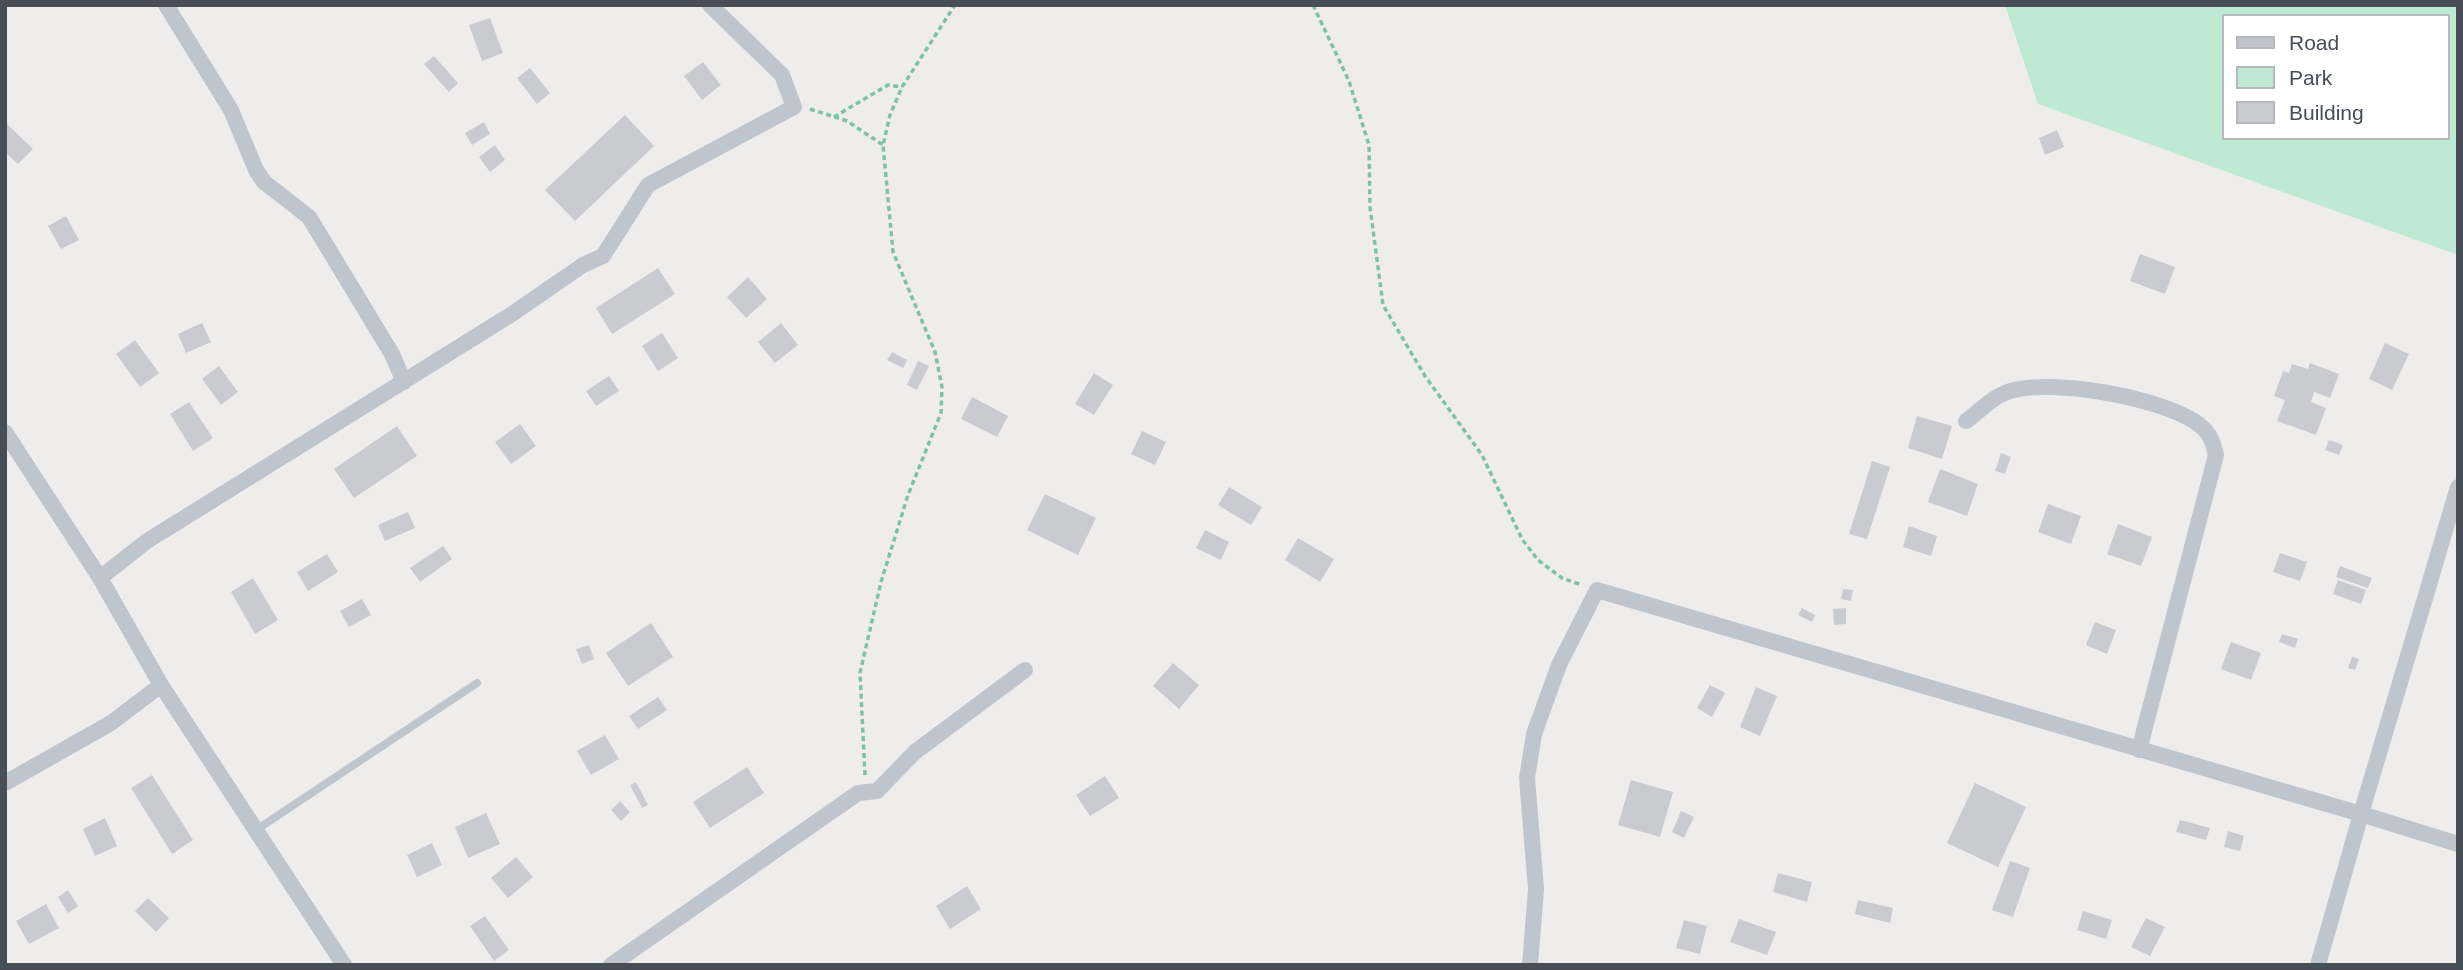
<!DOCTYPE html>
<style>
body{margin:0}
#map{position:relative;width:2463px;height:970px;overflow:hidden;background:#efedec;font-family:Helvetica,sans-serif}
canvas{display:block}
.frame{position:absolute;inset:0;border:7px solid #474e57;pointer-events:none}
.legend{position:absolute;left:2222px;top:14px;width:228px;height:126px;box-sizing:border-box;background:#fff;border:2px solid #b5b8bc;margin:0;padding:9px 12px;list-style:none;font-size:21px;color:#474e57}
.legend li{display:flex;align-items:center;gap:14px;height:35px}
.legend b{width:35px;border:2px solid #b5b8bc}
</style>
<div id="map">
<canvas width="2463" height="970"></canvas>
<div class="frame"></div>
<ul class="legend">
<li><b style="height:9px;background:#bfc5cd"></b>Road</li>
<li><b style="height:19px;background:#bee9d3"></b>Park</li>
<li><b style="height:19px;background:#cacbd1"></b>Building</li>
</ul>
</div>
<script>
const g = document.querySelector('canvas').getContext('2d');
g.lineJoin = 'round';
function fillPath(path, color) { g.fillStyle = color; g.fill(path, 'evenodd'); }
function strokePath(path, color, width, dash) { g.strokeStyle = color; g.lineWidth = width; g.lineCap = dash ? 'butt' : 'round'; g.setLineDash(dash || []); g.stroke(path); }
fillPath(new Path2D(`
 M2005,5H2458V255L2038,104ZM2223,16H2447V138H2223Z`), '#bee9d3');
fillPath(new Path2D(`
 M490,18L503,53L482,61L469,25Z
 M434,56L458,83L449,92L424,64Z
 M703,62L721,85L702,100L684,76Z
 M530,68L550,93L537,104L517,78Z
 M625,115L654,146L575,221L545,190Z
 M5,122L33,149L18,164L5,152Z
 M484,122L490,134L472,145L465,133Z
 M2057,130L2064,147L2045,155L2039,138Z
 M495,145L505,160L490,172L479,157Z
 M66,216L79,240L61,249L48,226Z
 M2140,254L2175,267L2165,294L2130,281Z
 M658,268L675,294L612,334L596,308Z
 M748,277L767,299L746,318L727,297Z
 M202,323L211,342L186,353L178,334Z
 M781,323L798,345L775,363L758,342Z
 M662,333L678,358L658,371L642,346Z
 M135,340L159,373L140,387L116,354Z
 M2385,343L2409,354L2392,390L2369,379Z
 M892,352L907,360L903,368L887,360Z
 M918,361L929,366L917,390L907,385Z
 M2310,363L2339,374L2330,398L2314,392L2311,402L2326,408L2316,435L2277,421L2285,400L2274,396L2283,371L2289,373L2292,364L2308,369Z
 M219,366L238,392L221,405L202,379Z
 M1094,373L1113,385L1094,415L1075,404Z
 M609,376L619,391L596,406L586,391Z
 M972,397L1008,416L997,437L961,419Z
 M189,402L213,438L193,451L170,414Z
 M1917,416L1952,426L1942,459L1908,448Z
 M520,424L536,446L511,464L495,442Z
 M397,426L417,456L354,498L334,469Z
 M1142,431L1166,442L1155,465L1131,454Z
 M2329,440L2343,445L2339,455L2325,450Z
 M2001,453L2011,457L2005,474L1995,471Z
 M1872,461L1890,467L1867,539L1849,534Z
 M1940,469L1978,484L1967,516L1928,502Z
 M1229,487L1262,507L1251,525L1218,505Z
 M1045,494L1096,518L1078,555L1027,530Z
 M2048,504L2081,516L2071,544L2038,532Z
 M408,512L415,528L385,541L378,525Z
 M2118,524L2152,537L2141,566L2107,554Z
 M1909,526L1937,536L1931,556L1903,547Z
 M1205,530L1229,542L1221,560L1196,548Z
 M1298,538L1334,559L1320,582L1285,560Z
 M443,546L452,559L420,582L410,568Z
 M2280,553L2307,562L2300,581L2273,572Z
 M327,554L338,572L308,591L297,572Z
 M2340,566L2372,578L2368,588L2336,577Z
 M253,578L278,620L255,634L231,592Z
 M2338,580L2366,590L2361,604L2333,594Z
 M1843,589L1853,590L1851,601L1841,599Z
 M362,599L371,615L349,627L340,611Z
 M1802,608L1815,615L1812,622L1798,615Z
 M1846,608V624L1834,625L1833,609Z
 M2095,622L2116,630L2107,654L2086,645Z
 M651,623L673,657L628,686L606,653Z
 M2282,634L2298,639L2295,648L2279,642Z
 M2231,642L2261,653L2251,680L2221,669Z
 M589,645L594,659L582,664L576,649Z
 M2352,657L2359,659L2355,670L2348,668Z
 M1173,663L1199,685L1179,709L1153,686Z
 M1710,685L1725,693L1712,717L1697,708Z
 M1756,687L1777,696L1760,736L1740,727Z
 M658,697L667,710L638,729L629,716Z
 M605,735L619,759L591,775L577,751Z
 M747,767L764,793L710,828L693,802Z
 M152,775L193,840L172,854L131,788Z
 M1105,776L1119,798L1090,816L1076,795Z
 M1631,780L1673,792L1660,837L1618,825Z
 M636,782L648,805L642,808L630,785Z
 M1975,783L2026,807L1998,867L1947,843Z
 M620,801L630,812L621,821L611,810Z
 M1681,811L1694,817L1684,838L1672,832Z
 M486,813L500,844L468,858L455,827Z
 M105,818L117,846L95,856L83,829Z
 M2180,820L2210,828L2206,840L2176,832Z
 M2228,831L2244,836L2240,851L2224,847Z
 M432,843L442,865L417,877L407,855Z
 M516,857L533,877L508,898L491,878Z
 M2010,861L2030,868L2013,917L1992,910Z
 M1778,873L1812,882L1807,902L1773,892Z
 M967,886L981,909L950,929L936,906Z
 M68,890L78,906L68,913L58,897Z
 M148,898L169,918L156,932L135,911Z
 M1858,900L1893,908L1890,923L1855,914Z
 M46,904L59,928L29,944L16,921Z
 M2083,911L2112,920L2106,939L2077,930Z
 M485,916L509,950L494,961L470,926Z
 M2146,918L2165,927L2150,956L2131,947Z
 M1739,919L1776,932L1767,955L1730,942Z
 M1684,920L1707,926L1700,954L1676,948Z`), '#cacbd1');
strokePath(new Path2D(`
 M1313,5L1349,81L1369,145L1370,207L1383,305L1425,376L1482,455L1522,539L1538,560L1562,578L1582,585
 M810,109L847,121L883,145
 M834,117L888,85L902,87
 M865,775L860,673L881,582L908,495L941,413L942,387L935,352L893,252L883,145L890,115L902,87L955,5`), '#7bc3a6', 3.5, [5, 3.5]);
strokePath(new Path2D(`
 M256,830L477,683`), '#bfc5cd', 8);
strokePath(new Path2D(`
 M166,5L231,110L256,170L264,182L309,217L392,354L404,382
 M1966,421C1978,413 1991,398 2005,393C2045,376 2169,398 2202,427C2211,435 2213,443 2216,455L2139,750
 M5,432L100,578L161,685L344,965
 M100,578L147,541L512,314L583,265L603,256L648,185L794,107L782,75L710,5
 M5,783L111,723L161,685
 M611,965L858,793L877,791L915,752L1025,670
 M1530,965L1536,889L1527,778L1534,734L1559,665L1597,590L2361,814L2458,487
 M2318,965L2361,814L2458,844`), '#bfc5cd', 16);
</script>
